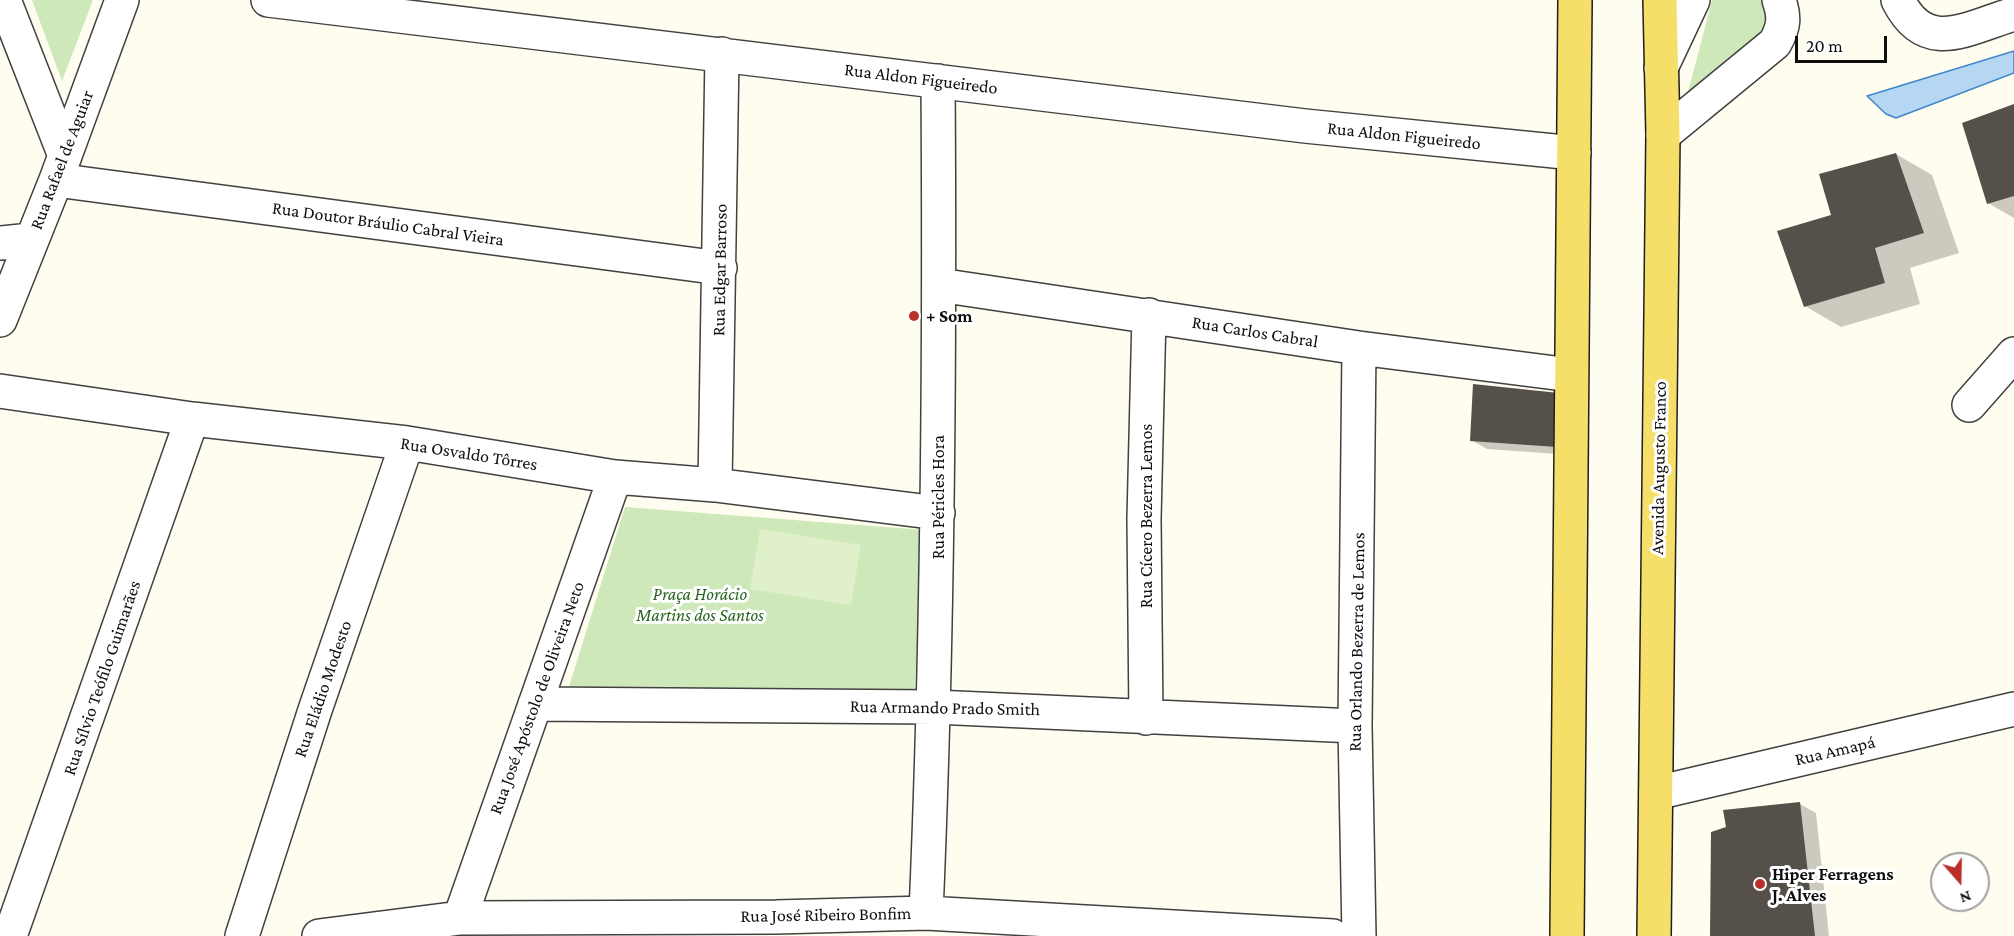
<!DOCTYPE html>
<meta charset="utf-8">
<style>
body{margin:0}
#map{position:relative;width:2014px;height:936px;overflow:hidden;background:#fffdef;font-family:"Crimson Pro",serif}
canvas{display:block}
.north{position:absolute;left:1930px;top:852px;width:60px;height:60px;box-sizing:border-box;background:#fff;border:2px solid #9f9f9f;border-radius:50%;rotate:160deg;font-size:16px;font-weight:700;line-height:24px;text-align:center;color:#0e0e0e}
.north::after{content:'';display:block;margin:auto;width:21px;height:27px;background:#ba3029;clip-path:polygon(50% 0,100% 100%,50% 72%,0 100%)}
.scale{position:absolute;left:1795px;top:36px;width:92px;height:27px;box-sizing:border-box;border:3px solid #0e0e0e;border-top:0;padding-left:8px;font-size:18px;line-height:21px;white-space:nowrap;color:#0e0e0e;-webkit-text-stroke:4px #fff;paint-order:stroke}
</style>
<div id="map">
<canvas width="2014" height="936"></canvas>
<div class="north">N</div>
<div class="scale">20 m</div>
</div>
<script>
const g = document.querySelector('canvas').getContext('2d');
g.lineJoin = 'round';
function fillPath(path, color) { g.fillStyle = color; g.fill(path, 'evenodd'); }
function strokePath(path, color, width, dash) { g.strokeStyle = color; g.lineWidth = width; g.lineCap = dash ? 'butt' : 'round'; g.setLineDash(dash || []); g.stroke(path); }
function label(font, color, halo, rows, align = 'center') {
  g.font = font + ' "Crimson Pro",serif'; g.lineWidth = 6; g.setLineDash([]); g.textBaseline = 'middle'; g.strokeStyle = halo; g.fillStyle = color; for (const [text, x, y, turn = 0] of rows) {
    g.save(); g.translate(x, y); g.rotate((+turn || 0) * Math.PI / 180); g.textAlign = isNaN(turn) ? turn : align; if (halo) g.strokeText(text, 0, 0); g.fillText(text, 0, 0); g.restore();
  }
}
fillPath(new Path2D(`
 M32,0H93L62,81Z
 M1712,0H1771L1770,37L1687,96Z
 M625,507L924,530L914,701L567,693Z`), '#cee8ba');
fillPath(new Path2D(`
 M760,529L861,545L851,605L750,589Z`), '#e0f0cb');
const water = new Path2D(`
 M2014,51V73L1896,118L1886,114L1867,96Z`);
fillPath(water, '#b5d7f4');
strokePath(water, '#3e85ca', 1.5);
fillPath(new Path2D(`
 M2014,106V218L1988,203Z
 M1896,154L1932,175L1959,253L1910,268L1920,304L1841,327L1805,306L1833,216Z
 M1475,386L1572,455L1487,449L1471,440Z
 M1800,804L1816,813L1829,936H1712Z`), '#0003');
fillPath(new Path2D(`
 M2014,104V196L1987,204L1962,123Z
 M1896,153L1924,233L1875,248L1885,283L1804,307L1777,231L1831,215L1819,174Z
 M1473,384L1559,393L1557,447L1470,441Z
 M1800,802L1815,936H1710L1711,832L1726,827L1723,810Z`), '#56504a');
const minor = new Path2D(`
 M4,0L65,156
 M268,0L1305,126L1574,153
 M1898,0C1926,56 1967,28 2014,14
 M1661,68L1693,0
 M1663,135L1775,43C1784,27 1785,17 1779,0
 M56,180L720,268
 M0,243L31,240
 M939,285L1359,348L1571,375
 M0,320L56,180L122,0
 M1359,348L1355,726L1359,936
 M0,391L192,419L407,443L615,477L715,485L938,513
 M1969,405L2014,354
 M715,485L722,54
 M535,704L935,707L1355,726
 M1146,718L1144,519L1149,315
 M1656,793L2014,709
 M926,913C938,635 940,359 938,81
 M460,918L615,477
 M10,936L192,419
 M242,936L315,710L407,443
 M319,936L460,918L776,917L926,913L1333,936`);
const major = new Path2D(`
 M1567,936L1575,0
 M1654,936L1663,135L1660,0`);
strokePath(minor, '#414141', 36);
strokePath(major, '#1f1f1f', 36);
strokePath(minor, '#fff', 33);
strokePath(major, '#f5df69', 33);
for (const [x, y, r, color] of [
 [914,316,6,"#ba3029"],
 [1760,884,6,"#ba3029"]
]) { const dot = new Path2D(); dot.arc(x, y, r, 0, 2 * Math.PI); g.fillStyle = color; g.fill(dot); strokePath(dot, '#fff', 2); }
label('18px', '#0e0e0e', '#fff', [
 ["Rua Aldon Figueiredo",921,79,7],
 ["Rua Aldon Figueiredo",1404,136,6],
 ["Rua Rafael de Aguiar",62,160,-69],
 ["Rua Doutor Bráulio Cabral Vieira",388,224,8],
 ["Rua Edgar Barroso",720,270,-89],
 ["Rua Carlos Cabral",1255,332,9],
 ["Rua Osvaldo Tôrres",469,454,9],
 ["Avenida Augusto Franco",1659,468,-89],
 ["Rua Péricles Hora",938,497,-90],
 ["Rua Cícero Bezerra Lemos",1146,516,-90],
 ["Rua Orlando Bezerra de Lemos",1357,642,-89],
 ["Rua Sílvio Teófilo Guimarães",102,678,-71],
 ["Rua Eládio Modesto",323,689,-71],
 ["Rua José Apóstolo de Oliveira Neto",537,698,-70],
 ["Rua Armando Prado Smith",945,708,1],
 ["Rua Amapá",1835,751,-13],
 ["Rua José Ribeiro Bonfim",826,915,-1]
]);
label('bold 18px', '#0e0e0e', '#fff', [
 ["+ Som",926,316],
 ["Hiper Ferragens",1772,874],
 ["J. Alves",1772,895]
], 'left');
label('italic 18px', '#286420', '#fff', [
 ["Praça Horácio",700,594],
 ["Martins dos Santos",700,615]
]);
</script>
